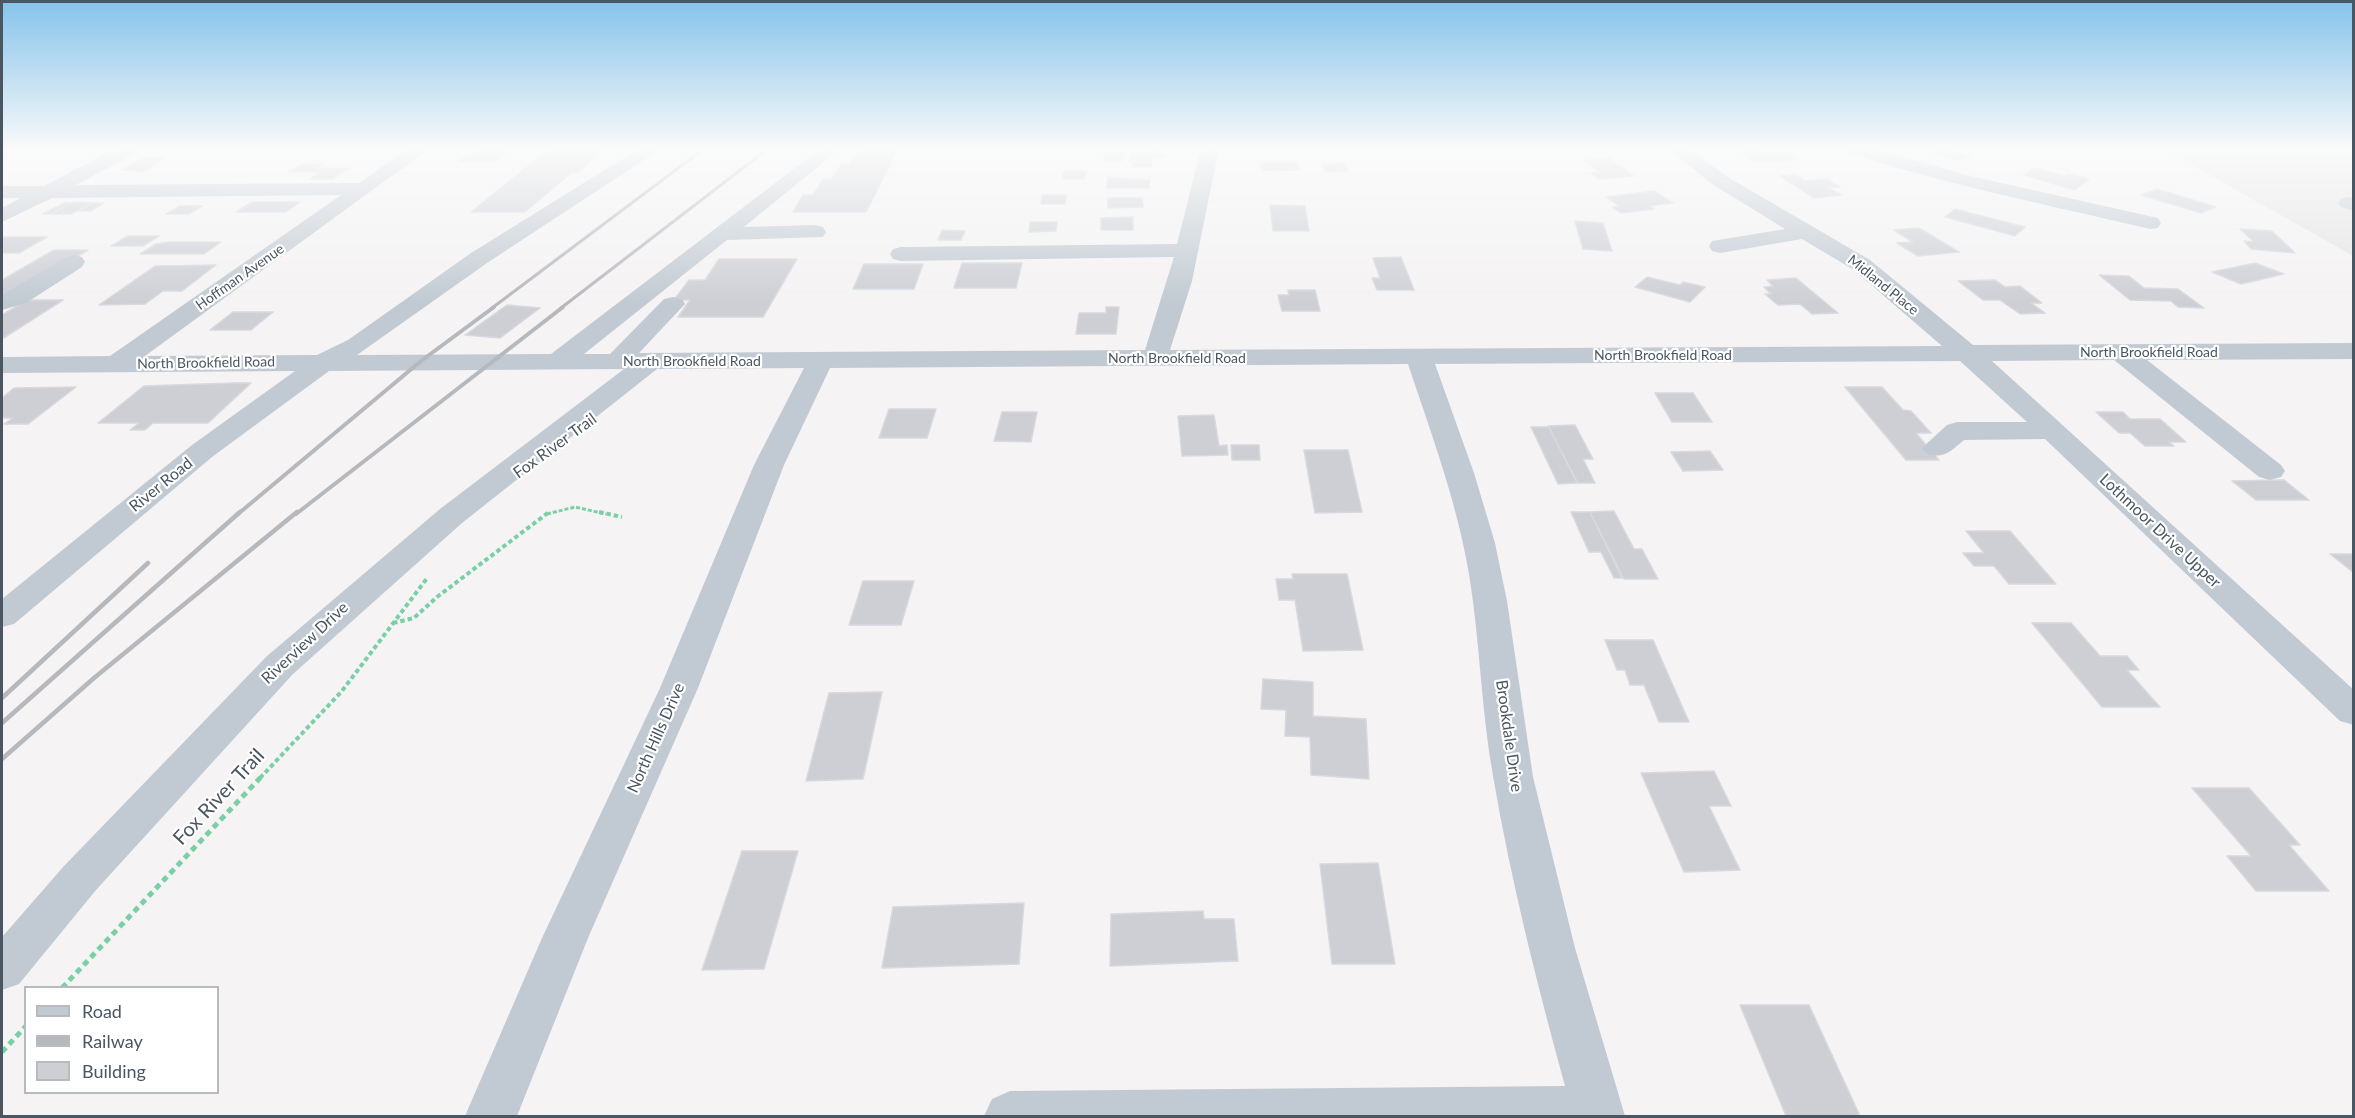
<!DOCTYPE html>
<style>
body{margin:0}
#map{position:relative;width:2355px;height:1118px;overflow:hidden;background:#f5f3f3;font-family:Lato,sans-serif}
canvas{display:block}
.frame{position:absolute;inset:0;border:3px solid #4a5661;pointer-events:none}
.legend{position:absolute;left:24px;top:986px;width:195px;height:108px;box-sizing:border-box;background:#fff;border:2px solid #b7bbc0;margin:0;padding:8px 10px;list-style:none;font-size:18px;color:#4a5661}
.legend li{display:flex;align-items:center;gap:12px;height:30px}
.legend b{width:30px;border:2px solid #b7bbc0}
</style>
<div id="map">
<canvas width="2355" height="1118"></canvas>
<div class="frame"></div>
<ul class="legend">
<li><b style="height:8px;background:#c1cad2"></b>Road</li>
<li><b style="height:8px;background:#b5b8bd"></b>Railway</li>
<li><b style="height:16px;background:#cdcfd5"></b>Building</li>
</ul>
</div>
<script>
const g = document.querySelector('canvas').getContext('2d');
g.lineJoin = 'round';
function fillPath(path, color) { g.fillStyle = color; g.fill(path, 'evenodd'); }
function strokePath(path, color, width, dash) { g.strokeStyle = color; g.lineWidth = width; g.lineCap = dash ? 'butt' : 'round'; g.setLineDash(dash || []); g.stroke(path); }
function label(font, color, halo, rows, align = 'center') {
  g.font = font + ' Lato,sans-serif'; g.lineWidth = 4.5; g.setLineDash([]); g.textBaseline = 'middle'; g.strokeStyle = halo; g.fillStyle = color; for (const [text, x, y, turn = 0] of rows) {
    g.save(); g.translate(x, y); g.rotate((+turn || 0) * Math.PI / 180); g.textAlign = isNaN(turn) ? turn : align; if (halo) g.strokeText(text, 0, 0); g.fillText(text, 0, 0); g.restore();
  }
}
fillPath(new Path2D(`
 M2162,148H2353V256Z`), '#e6e4e5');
const building = new Path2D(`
 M476,148H512L494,162H458Z
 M550,148H611L602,151L578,173H571L525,212H471Z
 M1735,148H1760L1769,154L1789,153L1799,160L1753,162Z
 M1920,148H1950L1972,157L1958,161Z
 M857,149H898L866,212H793L803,195H813L823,179H832L841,164H849Z
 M1146,150H1165V157H1152V167H1132L1133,162H1129L1130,153H1146Z
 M1104,152H1123V161L1104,162Z
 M167,157L143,172L122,170L143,158Z
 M1609,158L1634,176L1599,179L1591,173L1600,172L1584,160Z
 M1260,162H1297L1300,170L1262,171Z
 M1345,163L1348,171L1325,172L1322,164Z
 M302,164H324L318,168H349L333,179H310L320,172H289Z
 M2033,168L2066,176L2068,174L2089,179L2075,190L2024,175Z
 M1064,171H1086L1084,179H1062Z
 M1796,175L1805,181L1827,179L1840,187L1829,188L1842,195L1814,198L1780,176Z
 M1108,177L1150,180L1149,188H1107Z
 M2157,189L2216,207L2201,213L2141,195Z
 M1654,191L1673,203L1649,206L1654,209L1621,213L1612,207L1619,206L1606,197Z
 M1042,195H1066L1065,204H1041Z
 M1108,198H1142L1143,207L1108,208Z
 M73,202L92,203L71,214H51Z
 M252,202H300L286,212H236Z
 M64,203H71L50,214H43Z
 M92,203H104L91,211H79Z
 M1270,205L1305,206L1309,231H1273Z
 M180,206H202L189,214H166Z
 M1955,209L2025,227L2015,236L1945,217Z
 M1133,217V230H1101V218Z
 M1575,221L1603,223L1612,251L1583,249Z
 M1030,222H1057L1056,231L1029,232Z
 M1919,228L1959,252L1918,256L1897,243L1913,242L1894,230Z
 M2240,229L2272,231L2295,253L2251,249L2244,241L2254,242Z
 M942,230L965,231L961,240H938Z
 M128,236H159L143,246H111Z
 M2,237H47L19,253H2Z
 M170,242H221L204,254H140L156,244Z
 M54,250H88L10,297H2V280Z
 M1401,257L1414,290H1377L1372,278H1380L1373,258Z
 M719,259H797L763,317H678L690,300H674L689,280H705Z
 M962,263H1022L1016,288H954Z
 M2255,263L2284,274L2241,284L2212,272Z
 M864,264H923L914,289H853Z
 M216,265L182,291H163L145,304L99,305L155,266Z
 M2099,275L2129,276L2144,288L2178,289L2204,308L2178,307L2171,301L2130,300Z
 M1647,277L1680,285L1683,282L1705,287L1690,302L1635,287Z
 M1796,278L1838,313L1812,314L1800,304L1778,305L1765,294H1771L1764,287L1773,286L1767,280Z
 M1995,280L2005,287L2020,286L2042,303H2031L2045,313L2020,314L2000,300H1983L1958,281Z
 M1288,290H1315L1320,311H1282L1278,295H1289Z
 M27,300H63L2,339V315Z
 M507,305L540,308L500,338L465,335Z
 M1106,307H1119L1116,334H1076L1079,313H1106Z
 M233,312H273L251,330H210Z
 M234,383H251L208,423H153L145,430H130L139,423H98L144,386Z
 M76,387L28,424H4L13,418H2V398L14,388Z
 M1845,387H1882L1903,410L1911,411L1931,433H1916L1939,460H1906Z
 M1655,393H1693L1712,422H1672Z
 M889,409H936L927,438H879Z
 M1002,412H1037L1031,442L994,441Z
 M2096,412H2123L2130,419H2160L2186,442H2169L2174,446H2145L2130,433H2119Z
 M1214,415L1219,446L1227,445L1228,455L1182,456L1178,416Z
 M1575,425L1593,459H1583L1595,483H1578L1548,426Z
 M1531,427H1549L1577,483L1558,484Z
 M1231,445H1259L1260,460H1232Z
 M1304,450H1348L1362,512L1315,513Z
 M1710,451L1723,470L1683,471L1671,452Z
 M2284,480L2309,500H2256L2232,481Z
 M1614,511L1634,549H1642L1658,579H1624L1590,512Z
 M1571,512H1590L1622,578H1614L1601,552H1589Z
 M1966,531H2010L2056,584H2009L1994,566H1974L1963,553H1984Z
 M2330,554H2354V573Z
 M1292,574H1347L1363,650L1303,651L1295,600H1279L1276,579H1293Z
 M863,581H914L901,625H849Z
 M2032,623H2071L2100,656H2127L2139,670H2127L2160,707H2102Z
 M1605,640H1653L1689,722H1659L1644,685H1630L1625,670H1617Z
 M1263,679L1313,682V716L1366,719L1369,779L1311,775L1310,737L1285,736L1286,710L1261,709Z
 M882,692L863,779L806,781L829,693Z
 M1714,771L1731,806H1709L1740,870L1684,872L1641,773Z
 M2192,788H2249L2300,845H2289L2329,891H2256L2227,856H2251Z
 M742,851H798L764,969L702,970Z
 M1378,863L1395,964H1332L1320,864Z
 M1024,903L1019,964L882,968L893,907Z
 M1203,911L1204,919H1234L1238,961L1110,966L1111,914Z
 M1740,1005H1809L1860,1116H1786Z`);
fillPath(building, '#cdcfd5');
strokePath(building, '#d7d9de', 1.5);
strokePath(new Path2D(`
 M547,514L575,507L606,514`), '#7ad0a6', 3, [4, 2]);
strokePath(new Path2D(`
 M599,512L622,517
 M393,623L414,618L437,597L549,512
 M260,778L342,691L428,577`), '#7ad0a6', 4, [4.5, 3]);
strokePath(new Path2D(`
 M62,988L261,777
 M2,1052L26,1026`), '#7ad0a6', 5, [6, 4.5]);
fillPath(new Path2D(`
 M117,148H140L138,152L76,185L359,183L409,148H430L145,356L317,355L348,340L471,253L640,148H662L487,263L357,355L551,354L821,148H841L744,227L815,225L823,227L826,232L823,237L727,240L584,354H610L664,299L673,297L682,299L685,304L639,353L1145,350L1174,257L901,261L893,259L890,254L893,249L901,247L1177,244L1201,148H1219L1192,281L1170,350L1942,346L1854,270L1802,239L1720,253L1712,251L1709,246L1712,241L1785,229L1712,184L1667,148H1688L1726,176L1870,260L1973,345L2354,343V359L2147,360L2281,465L2285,471L2281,477L2270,480L2259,477L2114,360L1992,361L2354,690V725L2340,721L2045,439L1964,440C1951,451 1944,459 1927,454L1922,448L1947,425L1957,422H2027L1960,361L1435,364L1474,473L1495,543L1507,601L1533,777L1575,948L1625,1116H984L992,1099L1010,1091L1565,1086C1537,984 1511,881 1493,776C1481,709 1480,641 1469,574C1457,502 1431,433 1408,364L830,368L784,465L698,688L588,938L517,1116H465L542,938L660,688L754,465L804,368L657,369L462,523L293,674L96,890L19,984L2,990V937L64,866L267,656L440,509L624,369L329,371L212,457L14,624L2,627V599L192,445L295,371L2,373V357L110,356L341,195L52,198L2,222V208L20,198H2V186H44Z
 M1845,148H1872L1966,175L2158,218L2161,223L2158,228L2150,229C2049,205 1946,185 1847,152Z
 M2348,197L2354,198V211L2341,207L2338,203L2341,199Z
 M74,255L82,257L85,262L82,267L26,303L2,310V295L66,257Z`), '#c1cad2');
strokePath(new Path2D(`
 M492,308L705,148
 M561,308L769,148`), '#b5b8bd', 3);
strokePath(new Path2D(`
 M238,514L421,361L494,307
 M296,514L563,307`), '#b5b8bd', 4);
strokePath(new Path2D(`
 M2,698L148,563
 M2,723L240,512
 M2,759L94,678L297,512`), '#b5b8bd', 4.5);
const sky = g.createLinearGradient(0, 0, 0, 304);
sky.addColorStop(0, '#85c3ea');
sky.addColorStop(0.49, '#fafafa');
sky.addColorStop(1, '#fafafa00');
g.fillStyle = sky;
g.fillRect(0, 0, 2355, 304);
label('14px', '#4a5661', '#fff', [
 ["Hoffman Avenue",240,277,-35],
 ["Midland Place",1883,285,39],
 ["North Brookfield Road",2149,352],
 ["North Brookfield Road",1663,355],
 ["North Brookfield Road",1177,358],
 ["North Brookfield Road",692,361],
 ["North Brookfield Road",206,363,-1]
]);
label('16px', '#4a5661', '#fff', [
 ["Fox River Trail",555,446,-36],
 ["River Road",161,485,-39],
 ["Lothmoor Drive Upper",2160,531,43],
 ["Riverview Drive",305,643,-43],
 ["Brookdale Drive",1509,736,82],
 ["North Hills Drive",656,738,-66]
]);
label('20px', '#4a5661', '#fff', [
 ["Fox River Trail",219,797,-47]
]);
</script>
